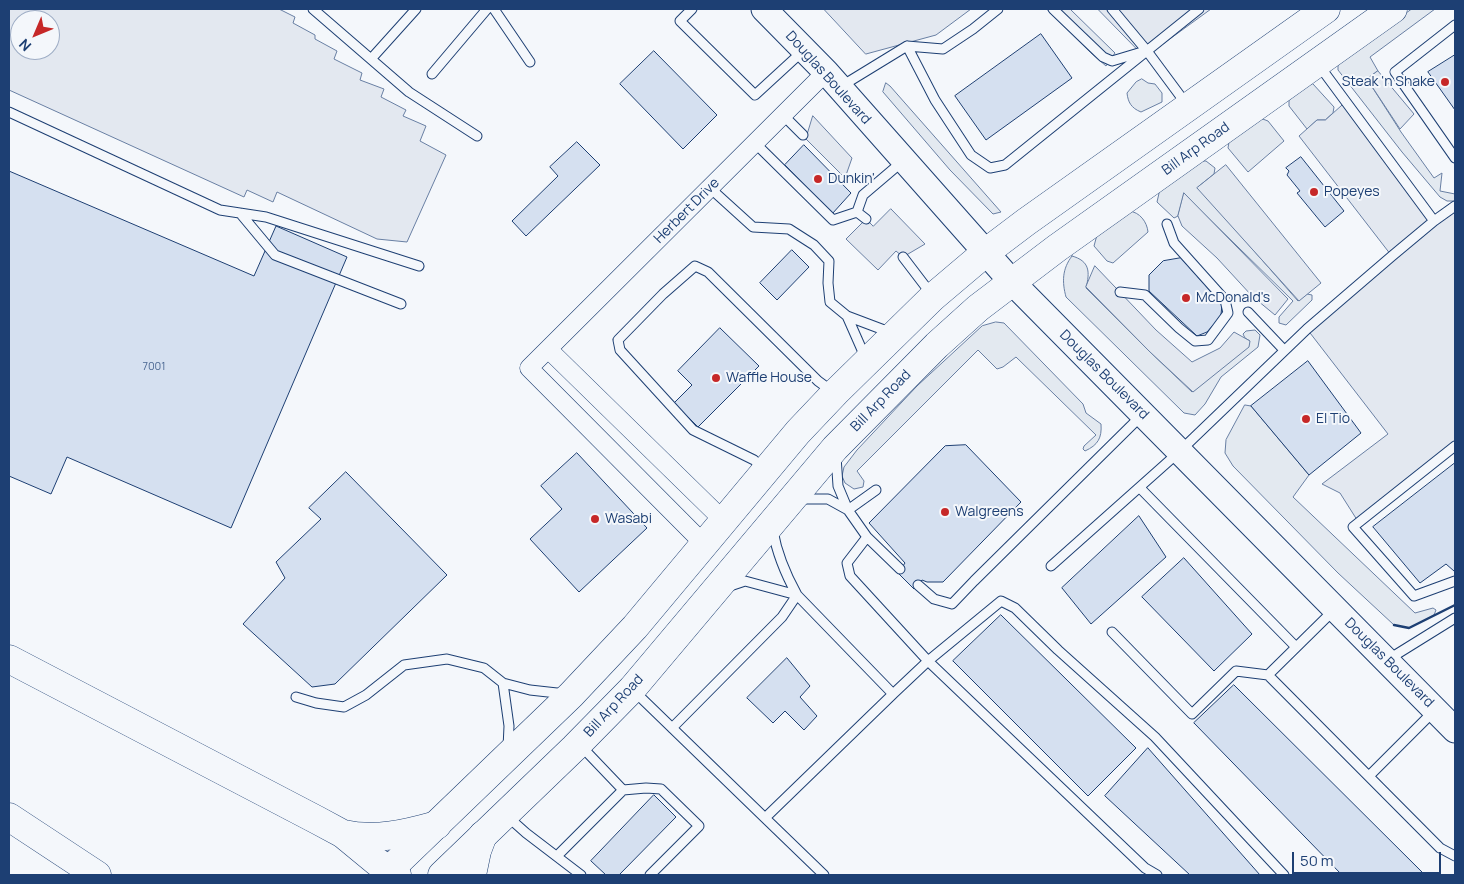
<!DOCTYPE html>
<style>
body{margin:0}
#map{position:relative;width:1464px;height:884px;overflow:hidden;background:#f4f7fb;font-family:Manrope,sans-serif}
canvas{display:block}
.frame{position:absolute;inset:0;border:10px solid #1d3f73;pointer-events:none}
.north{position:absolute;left:10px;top:10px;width:50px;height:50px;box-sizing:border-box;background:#f4f7fb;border:1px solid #9eadc5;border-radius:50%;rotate:225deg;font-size:14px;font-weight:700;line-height:20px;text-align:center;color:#1d3f73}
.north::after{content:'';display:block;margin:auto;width:18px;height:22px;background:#c62828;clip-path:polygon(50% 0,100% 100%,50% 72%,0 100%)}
.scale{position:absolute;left:1292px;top:852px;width:149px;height:22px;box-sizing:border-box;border:2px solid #1d3f73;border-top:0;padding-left:6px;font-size:15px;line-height:18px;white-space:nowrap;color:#1d3f73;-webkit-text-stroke:4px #f4f7fb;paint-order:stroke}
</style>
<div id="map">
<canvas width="1464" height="884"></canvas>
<div class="frame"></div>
<div class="north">N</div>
<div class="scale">50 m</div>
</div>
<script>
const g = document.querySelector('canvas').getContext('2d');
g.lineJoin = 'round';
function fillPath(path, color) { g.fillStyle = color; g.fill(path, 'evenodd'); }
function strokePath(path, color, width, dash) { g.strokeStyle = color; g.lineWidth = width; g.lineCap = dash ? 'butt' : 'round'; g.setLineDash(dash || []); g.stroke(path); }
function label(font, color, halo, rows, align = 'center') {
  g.font = font + ' Manrope,sans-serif'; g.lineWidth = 4; g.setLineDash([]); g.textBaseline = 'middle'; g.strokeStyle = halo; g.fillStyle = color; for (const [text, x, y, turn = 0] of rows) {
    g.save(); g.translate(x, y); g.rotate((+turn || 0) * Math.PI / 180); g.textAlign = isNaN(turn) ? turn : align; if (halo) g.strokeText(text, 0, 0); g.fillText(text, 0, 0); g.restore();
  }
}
const green = new Path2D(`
 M1047,9H1070L1115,53L1106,66L1091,53Z
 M1412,9H1435L1370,57L1378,71L1367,79L1401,132L1434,178L1442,173L1440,191L1455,194V201H1447L1440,197L1402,152L1338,70V64L1342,60Z
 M1142,79L1148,83L1155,84L1162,93V102L1141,112C1131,108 1128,102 1127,93L1136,82Z
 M886,83L890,86L1001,212L993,214L950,170L883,92Z
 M1313,84L1334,107L1333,113L1325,120H1317L1307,129L1289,106V100L1306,86Z
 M1260,118L1268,121L1284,141L1248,172L1228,148L1229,142Z
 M1198,161H1206L1215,168L1214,174L1198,187L1298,301L1307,294L1312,295V300L1286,325L1279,323V317L1293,301L1184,194L1178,216L1174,218L1157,202L1160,189Z
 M1129,211C1140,212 1147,222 1148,232L1113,263L1107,261L1094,246L1097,235Z
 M1072,256C1090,261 1090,272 1086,288L1149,351L1192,392L1250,341L1245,338L1243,334L1246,331L1255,330L1260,335L1258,347L1221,377L1205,404L1195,415L1184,413L1066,297C1062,282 1062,269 1072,256Z
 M996,322L1004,323L1083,404L1086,413L1101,424C1102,438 1098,445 1085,451L1083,449L1084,446L1096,435L1016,357L1003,367L997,369L978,350L857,471L864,481L863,487L854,489L845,483L842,476L844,467L857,450L917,386L982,326Z
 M1245,405L1251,406L1309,475L1293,497L1415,613L1433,608L1436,610L1434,615L1409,628L1394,625L1338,573L1233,466L1225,453L1226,440Z`);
fillPath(green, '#e3e9f0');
strokePath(green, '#687fa3', 1);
const parking = new Path2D(`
 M9,9H279L295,17L293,23L315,35V39L337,51L334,59L362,73L360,80L384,89L381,97L406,110L403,116L426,126L420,141L446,155L407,242L377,239L277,192L273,202L247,190L244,197L9,90ZM20,20H50V50H20Z
 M824,9H971L936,35L866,54Z
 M1098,9H1211L1145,57Z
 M1378,71L1414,114L1400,129L1367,79Z
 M1346,102L1434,221L1455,206V446L1359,523L1340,493L1322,484L1388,434L1307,329L1391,255L1299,136L1317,120H1325Z
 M813,116L852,158L845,178L806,139Z
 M1226,165L1321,283L1299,301L1197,188Z
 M1184,193L1288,299L1275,315L1252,296L1217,258L1182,226L1178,216Z
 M891,209L925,244L903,257L896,251L878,270L846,239L866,219L873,226Z
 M1095,266L1156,330L1192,362L1220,348L1234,332L1250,341L1249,347L1193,392L1149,351L1086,287Z`);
fillPath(parking, '#e3e8f0');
strokePath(parking, '#687fa3', 1);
const building = new Path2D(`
 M1041,34L1072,78L986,140L955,96Z
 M654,51L717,115L683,149L620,84Z
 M1455,55V110L1428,72Z
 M577,142L600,165L526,236L512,221L558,176L550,167Z
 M804,145L851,193L832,214L785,165Z
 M1301,157L1344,211L1325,227L1297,193L1300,191L1287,175L1289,171L1286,168Z
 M9,171L254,276L276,226L347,257L231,528L67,457L51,494L9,476Z
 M792,250L809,267L777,300L760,283Z
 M1181,258L1222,304L1221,315L1215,323L1207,332L1197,336L1149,291V275L1163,261Z
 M720,328L759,366L698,427L674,403L692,385L678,371Z
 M1308,361L1361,433L1309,475L1251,406Z
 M966,445L1021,502L943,582H927L922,580L914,589L898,573L905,563L869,523L945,446Z
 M577,453L647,528L579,592L530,539L562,509L541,486Z
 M1455,463V570L1454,571L1446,564L1420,583L1373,527Z
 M346,472L447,575L335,684L312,687L243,624L285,578L276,562L321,519L309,508Z
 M1139,516L1166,557L1091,624L1062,588Z
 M1184,558L1252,634L1214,671L1142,597Z
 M1001,615L1136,748L1088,796L953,661Z
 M787,658L810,686L800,697L817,716L804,730L785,711L773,723L747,698Z
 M1234,685L1425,875H1342L1194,723Z
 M1148,748L1260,875H1190L1105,796Z
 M654,795L676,817L619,875H606L591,861Z`);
fillPath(building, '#d5e0f0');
strokePath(building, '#1d3f73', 1);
const service = new Path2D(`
 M313,9L409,92L477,136
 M494,9L530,62
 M692,9L680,21L755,95L804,50
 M1053,9L1103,57L1112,61L1142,52
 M1112,9L1147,51L1187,105
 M1455,25L1395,72L1455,158
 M907,46L935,100L971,155L990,168L1005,165L1199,9
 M371,59L416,9
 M1318,64L1434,221
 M432,74L487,9
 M840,87L907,46L943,49L973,29L998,9
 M9,112L220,210L266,217L419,266
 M783,115L803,135
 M755,143L833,220L857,212L863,195L903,161
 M710,188L753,227L789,229L814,245L829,261L828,283L830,302L847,316L892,333
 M857,212L866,219
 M240,213L275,255L401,304
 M903,257L932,295
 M1120,292L1145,295L1179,328L1195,341L1208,340L1228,313L1225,300L1174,243L1167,224
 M1248,312L1284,350
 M847,316L866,359
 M1455,446L1353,527L1414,596L1455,581
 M764,469L754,460L693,430L620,350L618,340L663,294L695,266L708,272L818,381L833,392
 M1140,488L1296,647
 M876,490L848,510L867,537L900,569
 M800,499H828L848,510L838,486L836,456
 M867,537L847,563L850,576L928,661L893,694
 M1051,566L1179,452L1307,329L1392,256L1434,221L1455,206
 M918,585L934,599L952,604L974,581L1141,416
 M730,586L745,581L797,595C786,575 777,554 773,531
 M1334,610L1268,675L1440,848L1455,856
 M1112,632L1192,714L1236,671L1268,675
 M1389,659L1455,618
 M634,691L765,818L893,694L797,595L782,617L672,728
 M296,697L316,703L344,707L366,695L404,665L447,659L484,668L503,683
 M581,746L623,790
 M508,748L509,726L503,683L530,690L566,694
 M1369,776L1434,711
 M507,816L526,833L581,875
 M765,818L824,875
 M557,856L623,790L646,788L661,789L699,826L650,875
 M1157,875L1145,868L928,661L1001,601L1015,608L1058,650L1155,737L1284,875`);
const minor = new Path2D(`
 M548,349L724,521
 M704,544L529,368L826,72`);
const secondary = new Path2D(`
 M764,9L826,72L1012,282L1455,730`);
const primary = new Path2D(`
 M384,875L571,695L635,627L798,432L835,393L933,297L985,253L1026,222L1326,9
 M442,875L574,748L632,689L835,448L937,345L978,308L1057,248L1393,9`);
const motorway = new Path2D(`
 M9,659L317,820L343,834L377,862L397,875
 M9,817L97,875
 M343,834C376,841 405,834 437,825
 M472,875L477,851L483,835`);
strokePath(service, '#1d3f73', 11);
strokePath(minor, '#1d3f73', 19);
strokePath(secondary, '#1d3f73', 27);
strokePath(primary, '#1d3f73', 29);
strokePath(motorway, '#1d3f73', 29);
strokePath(service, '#f4f7fb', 9);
strokePath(minor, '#f4f7fb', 18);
strokePath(secondary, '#f4f7fb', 25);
strokePath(primary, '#f4f7fb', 28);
strokePath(motorway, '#f4f7fb', 28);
strokePath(new Path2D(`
 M1394,625L1409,628L1455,605`), '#1d3f73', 2.5);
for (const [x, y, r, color] of [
 [1445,82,5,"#c62828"],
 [818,179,5,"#c62828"],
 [1314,192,5,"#c62828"],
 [1186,298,5,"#c62828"],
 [716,378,5,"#c62828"],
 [1306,419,5,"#c62828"],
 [945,512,5,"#c62828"],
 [595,519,5,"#c62828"]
]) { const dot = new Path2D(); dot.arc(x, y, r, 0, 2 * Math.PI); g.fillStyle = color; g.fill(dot); strokePath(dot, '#f4f7fb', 2); }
label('11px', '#4b6792', null, [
 ["7001",154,367]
]);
label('14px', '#1d3f73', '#f4f7fb', [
 ["Douglas Boulevard",828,78,48],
 ["Bill Arp Road",1196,149,-36],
 ["Herbert Drive",687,211,-45],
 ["Douglas Boulevard",1104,375,45],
 ["Bill Arp Road",881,401,-46],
 ["Douglas Boulevard",1389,663,45],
 ["Bill Arp Road",614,706,-47]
]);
label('14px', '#1d3f73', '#f4f7fb', [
 ["Steak 'n Shake",1435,82,"right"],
 ["Dunkin'",828,179],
 ["Popeyes",1324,192],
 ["McDonald's",1196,298],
 ["Waffle House",726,378],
 ["El Tio",1316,419],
 ["Walgreens",955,512],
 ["Wasabi",605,519]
], 'left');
</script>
